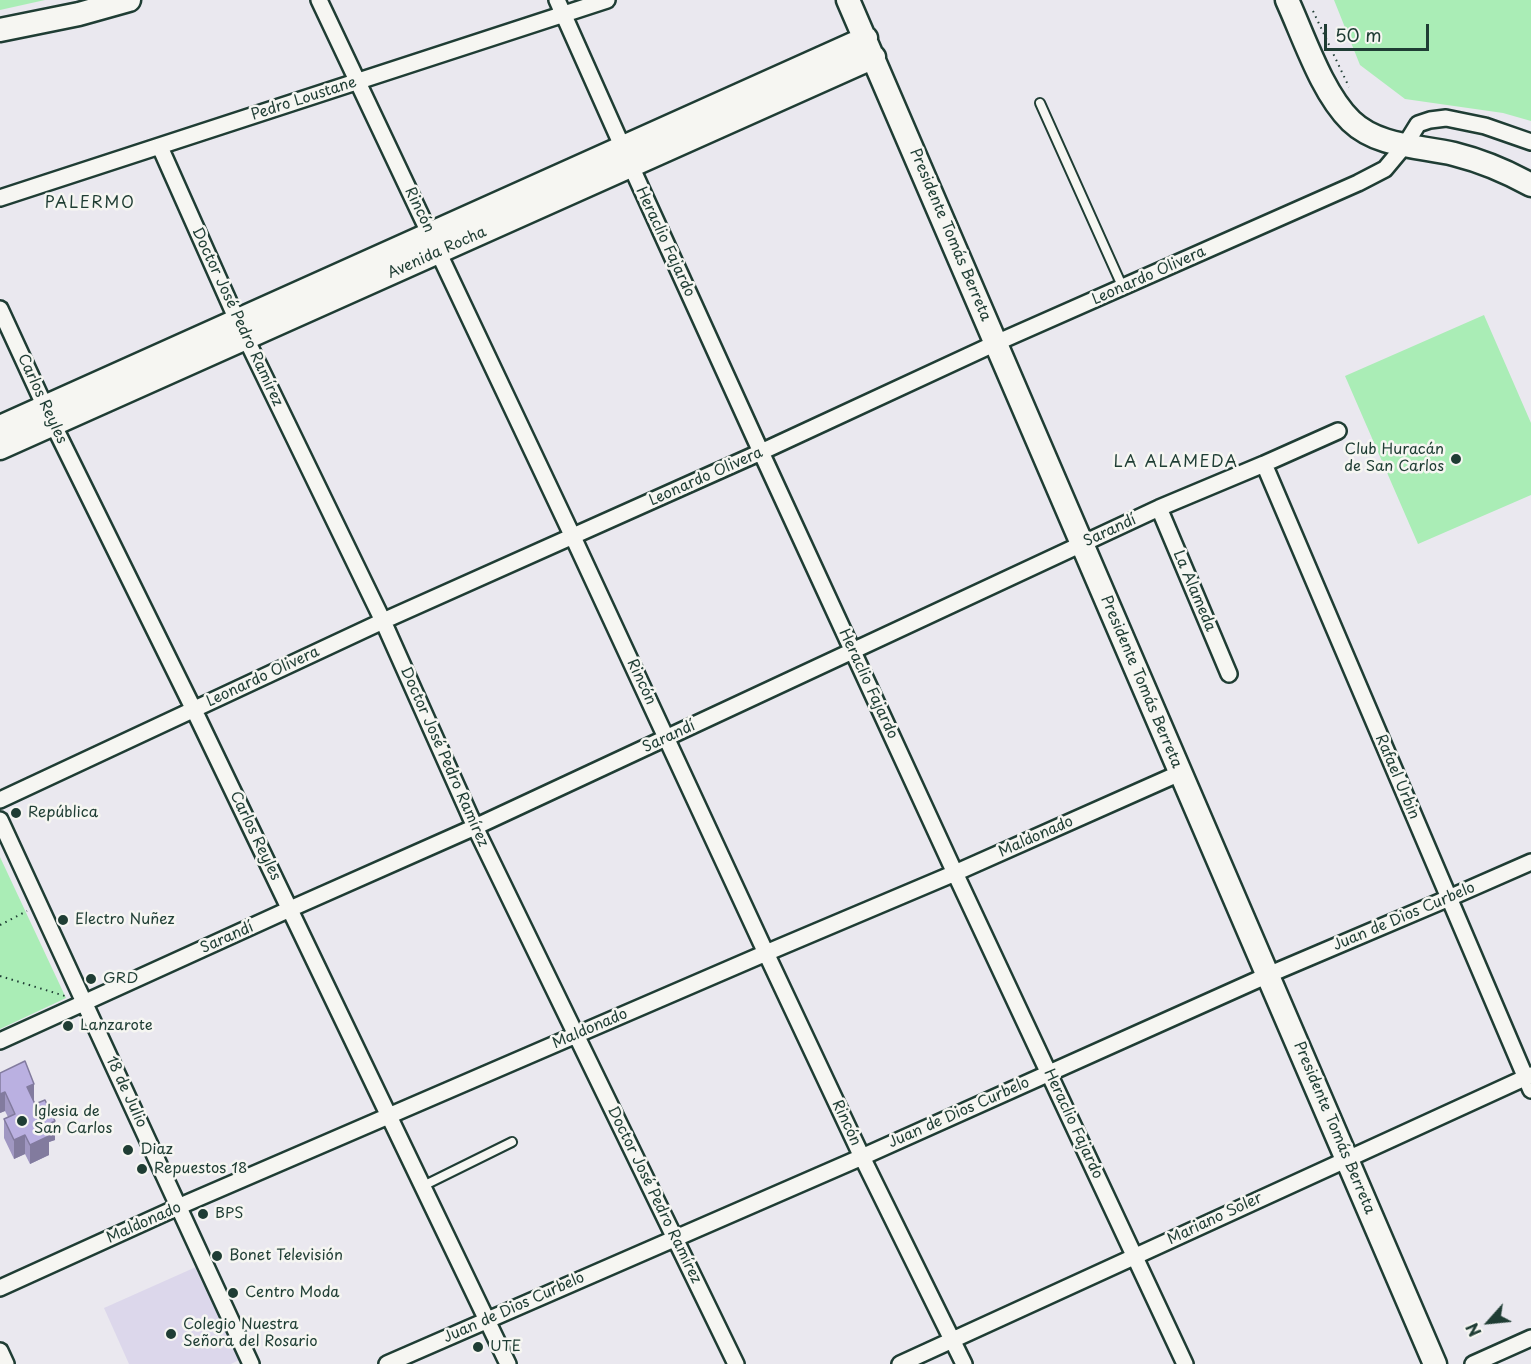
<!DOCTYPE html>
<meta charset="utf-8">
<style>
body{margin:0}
#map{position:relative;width:1531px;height:1364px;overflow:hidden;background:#eae8ef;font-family:"Playpen Sans",sans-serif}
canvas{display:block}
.north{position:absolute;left:1459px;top:1292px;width:60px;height:60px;-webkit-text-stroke:4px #f6f6f2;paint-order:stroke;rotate:243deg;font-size:16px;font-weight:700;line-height:24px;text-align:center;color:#1f3d34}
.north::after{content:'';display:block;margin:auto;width:21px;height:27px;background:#1f3d34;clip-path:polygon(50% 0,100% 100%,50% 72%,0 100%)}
.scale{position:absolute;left:1324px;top:24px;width:105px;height:27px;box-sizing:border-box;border:3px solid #1f3d34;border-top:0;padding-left:8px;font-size:18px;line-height:21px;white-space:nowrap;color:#1f3d34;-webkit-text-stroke:4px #f6f6f2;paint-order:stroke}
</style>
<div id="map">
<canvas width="1531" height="1364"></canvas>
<div class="north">N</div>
<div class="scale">50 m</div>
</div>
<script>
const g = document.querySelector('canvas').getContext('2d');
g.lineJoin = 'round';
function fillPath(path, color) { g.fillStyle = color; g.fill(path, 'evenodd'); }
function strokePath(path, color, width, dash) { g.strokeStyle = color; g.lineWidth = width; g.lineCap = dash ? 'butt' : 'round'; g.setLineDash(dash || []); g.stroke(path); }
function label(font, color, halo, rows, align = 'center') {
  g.font = font + ' "Playpen Sans",sans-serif'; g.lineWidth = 5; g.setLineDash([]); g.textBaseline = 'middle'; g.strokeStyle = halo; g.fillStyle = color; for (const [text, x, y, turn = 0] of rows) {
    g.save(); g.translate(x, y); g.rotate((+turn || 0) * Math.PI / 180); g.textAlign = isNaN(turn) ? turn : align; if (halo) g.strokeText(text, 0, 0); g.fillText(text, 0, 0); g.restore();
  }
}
fillPath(new Path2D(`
 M196,1267L239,1360L231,1364H129L104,1308Z`), '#dcd7eb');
fillPath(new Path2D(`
 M0,0H45L0,10Z
 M1334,0H1531V121L1503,113L1405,99L1360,65Z
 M1484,315L1531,423V495L1418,544L1345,376Z
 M0,857L66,998L0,1029Z`), '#aaedb6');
const lane = new Path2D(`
 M1040,103L1123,288
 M423,1186L512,1142`);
const street = new Path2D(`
 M319,0L573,537L766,953L862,1157L964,1364
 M557,0L631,166L761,452L955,873L1185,1364
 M160,147L237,320L383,621L475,827L736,1364
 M0,198L607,0
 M0,309L53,424L194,710L508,1364
 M1264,464L1531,1090
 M1159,508L1229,674
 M0,800L383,621L761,452L996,343L1358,183L1385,169L1405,145L1418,124L1430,120L1446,118L1485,126L1531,142
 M0,820L251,1364
 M0,1041L290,909L475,827L1159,508L1264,464L1338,431
 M0,1288L187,1203L766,953L955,873L1180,773
 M0,1351L6,1364
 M387,1364L862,1157L1268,975L1449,898L1531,862
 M900,1364L1531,1075
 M1473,1364L1531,1338`);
const secondary = new Path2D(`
 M848,0L1435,1364
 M1287,0C1304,37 1322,93 1351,121C1378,147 1420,146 1454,154C1482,161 1506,171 1531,185
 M0,30L79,14L129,0
 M0,427L866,38
 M0,448L874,57`);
strokePath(lane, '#1f3d34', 12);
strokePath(street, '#1f3d34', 20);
strokePath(secondary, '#1f3d34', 27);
strokePath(new Path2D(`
 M1313,11L1349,87
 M0,925L27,911
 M0,976L65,996`), '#1f3d34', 2, [1.5, 4.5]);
strokePath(lane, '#f6f6f2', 8);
strokePath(street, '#f6f6f2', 15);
strokePath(secondary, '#f6f6f2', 22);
fillPath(new Path2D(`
 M0,1073L34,1103L55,1140L49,1142V1155L30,1164L25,1154L14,1159L4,1138V1119L8,1117L5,1111L0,1113Z`), '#a097c2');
fillPath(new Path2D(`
 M34,1084V1103L27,1106V1087Z
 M5,1092V1111L0,1113V1094Z
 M55,1121V1140L49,1142V1155L30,1164V1145L45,1126Z
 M25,1135V1154L14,1159V1140Z`), '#827b9e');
const building = new Path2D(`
 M25,1061L34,1084L27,1087L35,1104L45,1100L55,1121L45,1126L49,1136L30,1145L25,1135L14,1140L4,1119L15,1114L5,1092L0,1094V1073Z`);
fillPath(building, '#bab0e1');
strokePath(building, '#827b9e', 1.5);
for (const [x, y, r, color] of [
 [1456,459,6,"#1f3d34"],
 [16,813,6,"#1f3d34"],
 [63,920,6,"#1f3d34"],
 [91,979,6,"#1f3d34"],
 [68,1026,6,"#1f3d34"],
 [22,1121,6,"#1f3d34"],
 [128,1150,6,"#1f3d34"],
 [142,1169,6,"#1f3d34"],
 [203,1214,6,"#1f3d34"],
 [217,1256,6,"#1f3d34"],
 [233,1293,6,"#1f3d34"],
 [171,1334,6,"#1f3d34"],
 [478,1347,6,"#1f3d34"]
]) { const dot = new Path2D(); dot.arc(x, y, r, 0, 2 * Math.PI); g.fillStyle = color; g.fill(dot); strokePath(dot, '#f6f6f2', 2); }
label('15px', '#1f3d34', '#f6f6f2', [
 ["Pedro Loustane",304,99,-18],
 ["Rincón",419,210,64],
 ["Presidente Tomás Berreta",950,235,67],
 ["Heraclio Fajardo",665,242,65],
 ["Avenida Rocha",437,253,-24],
 ["Leonardo Olivera",1149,276,-24],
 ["Doctor José Pedro Ramírez",237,317,65],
 ["Carlos Reyles",42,399,65],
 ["Leonardo Olivera",706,477,-24],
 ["Sarandí",1110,531,-25],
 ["La Alameda",1194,591,67],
 ["Leonardo Olivera",263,677,-25],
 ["Rincón",641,682,65],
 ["Presidente Tomás Berreta",1141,682,67],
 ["Heraclio Fajardo",868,684,65],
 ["Sarandí",669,737,-25],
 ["Doctor José Pedro Ramírez",444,757,66],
 ["Rafael Urbin",1397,777,67],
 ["Carlos Reyles",255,836,64],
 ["Maldonado",1036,837,-24],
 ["Juan de Dios Curbelo",1404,917,-23],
 ["Sarandí",227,938,-24],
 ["Maldonado",590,1029,-23],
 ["18 de Julio",126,1092,65],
 ["Juan de Dios Curbelo",959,1113,-24],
 ["Rincón",846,1123,65],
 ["Heraclio Fajardo",1073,1124,65],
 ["Presidente Tomás Berreta",1334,1128,67],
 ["Doctor José Pedro Ramírez",654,1195,64],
 ["Mariano Soler",1215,1219,-25],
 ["Maldonado",144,1223,-24],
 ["Juan de Dios Curbelo",514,1308,-24]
]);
label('15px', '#1f3d34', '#f6f6f2', [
 ["Club Huracán",1444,450,"right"],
 ["de San Carlos",1444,467,"right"],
 ["República",28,813],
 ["Electro Nuñez",75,920],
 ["GRD",103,979],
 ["Lanzarote",80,1026],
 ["Iglesia de",34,1112],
 ["San Carlos",34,1129],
 ["Diaz",140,1150],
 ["Repuestos 18",154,1169],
 ["BPS",215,1214],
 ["Bonet Televisión",229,1256],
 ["Centro Moda",245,1293],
 ["Colegio Nuestra",183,1325],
 ["Señora del Rosario",183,1342],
 ["UTE",490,1347]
], 'left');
g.letterSpacing = '1.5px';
label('16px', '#1f3d34', '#f6f6f2', [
 ["PALERMO",90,204],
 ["LA ALAMEDA",1176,463]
]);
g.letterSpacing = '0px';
</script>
